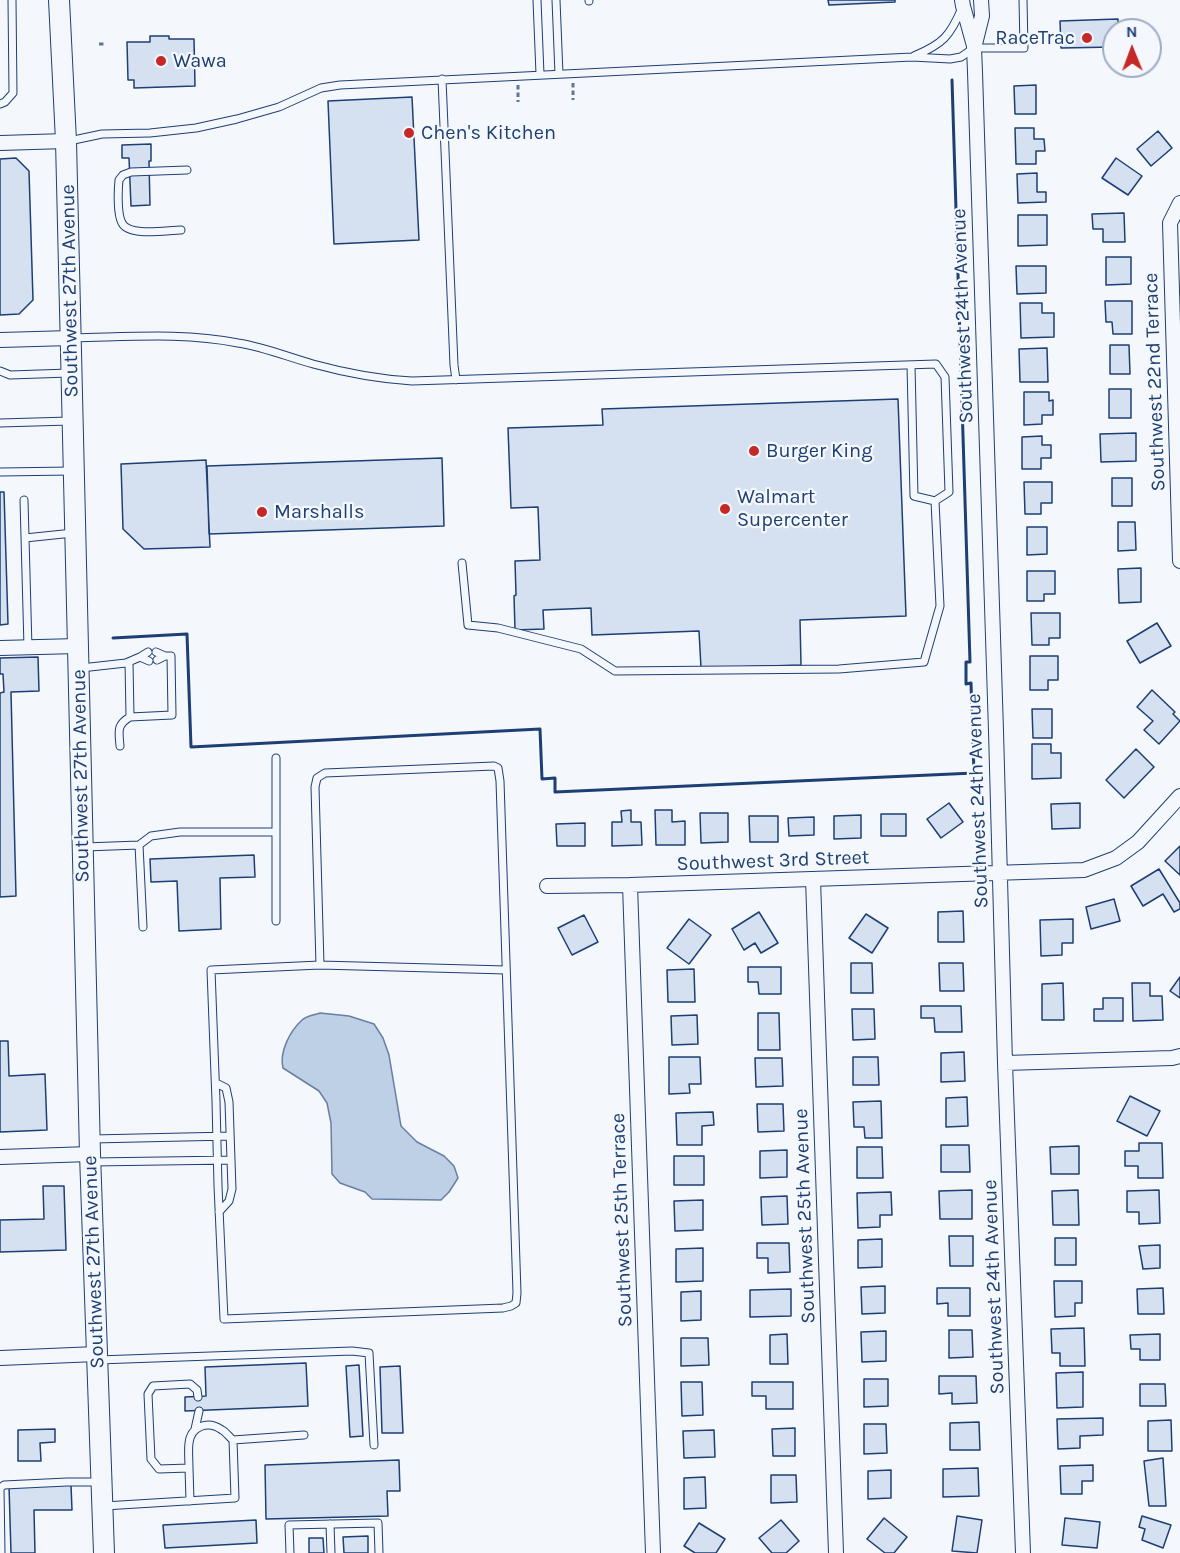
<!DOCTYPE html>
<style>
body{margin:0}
#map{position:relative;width:1180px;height:1553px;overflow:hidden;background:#f4f7fb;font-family:Karla,sans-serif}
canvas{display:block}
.north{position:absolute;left:1102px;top:18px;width:60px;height:60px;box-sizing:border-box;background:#f4f7fb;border:2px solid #9eadc5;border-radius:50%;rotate:359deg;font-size:16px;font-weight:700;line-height:24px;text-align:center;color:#1d3f73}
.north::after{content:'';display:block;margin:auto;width:21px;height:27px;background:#c62828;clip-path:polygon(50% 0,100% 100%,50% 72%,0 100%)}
</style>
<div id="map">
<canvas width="1180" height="1553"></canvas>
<div class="north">N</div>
</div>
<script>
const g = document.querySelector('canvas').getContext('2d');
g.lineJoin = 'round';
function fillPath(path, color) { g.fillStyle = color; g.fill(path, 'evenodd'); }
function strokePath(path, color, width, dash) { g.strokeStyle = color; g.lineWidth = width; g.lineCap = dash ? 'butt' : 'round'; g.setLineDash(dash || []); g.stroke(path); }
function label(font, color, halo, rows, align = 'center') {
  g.font = font + ' Karla,sans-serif'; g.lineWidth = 4.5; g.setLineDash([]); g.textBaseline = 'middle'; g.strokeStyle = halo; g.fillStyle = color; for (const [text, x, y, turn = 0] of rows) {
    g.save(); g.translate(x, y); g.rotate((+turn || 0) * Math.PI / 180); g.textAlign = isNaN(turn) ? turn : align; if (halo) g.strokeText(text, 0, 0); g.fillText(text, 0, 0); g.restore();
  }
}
const water = new Path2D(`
 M320,1013L349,1016L374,1024L383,1038L389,1055L401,1126L417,1142L444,1156L454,1166L458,1178L449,1192L441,1200L372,1199L365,1192L340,1183L332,1174L331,1123L327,1103L319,1091L283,1068C279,1052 290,1031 302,1020C306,1016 314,1015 320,1013Z`);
fillPath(water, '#bed0e5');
strokePath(water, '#687fa3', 1.5);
const building = new Path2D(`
 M828,0H895V2L829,5Z
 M1118,19V30H1114V47L1061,48L1060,21Z
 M150,36H169V39H194L195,86L134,88V80H128L127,42H150Z
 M1036,85V114H1015L1014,86Z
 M412,97L419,240L334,244L328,101Z
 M1015,128H1034V139H1044L1045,151H1036V164H1016Z
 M1158,131L1172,148L1151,166L1137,149Z
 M151,144V161H149L150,205L131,206L129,158H122V145Z
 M16,158L29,171L33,300L19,314L0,315V159Z
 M1116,158L1142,176L1128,195L1102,178Z
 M1037,173V192H1046V202L1018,203L1017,174Z
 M1124,213L1125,242H1103V229H1093L1092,214Z
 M1018,215H1047V245L1018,246Z
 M1106,257H1131V284L1106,285Z
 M1016,266H1046V293L1017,294Z
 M1105,301H1132V334H1113L1112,322H1106Z
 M1020,303H1042V313H1054V337L1021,338Z
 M1110,345H1129L1130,374H1110Z
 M1047,348L1048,382H1020L1019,349Z
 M1109,389H1131V418H1109Z
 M1024,392H1049V401L1053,400V415H1042V424L1024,425Z
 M898,399L906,616L800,620L801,665L701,668L699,631L592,635L591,608L543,610L544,629L515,630L514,596L516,595L515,561L540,560L538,507L511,508L508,428L603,425L602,409Z
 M1136,433V461L1101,462L1100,434Z
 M1042,436V445H1051V458H1041V469H1022V437Z
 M442,458L444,526L209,534L207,466Z
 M206,460L210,547L144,549L123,529L121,464Z
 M1112,478H1132V506H1112Z
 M1024,482H1052V503H1041V514H1025Z
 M0,492H4L8,624L0,625Z
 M1118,522H1135L1136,550L1118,551Z
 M1027,527H1047V554L1027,555Z
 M1141,568V602L1119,603L1118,569Z
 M1027,571H1055V594H1044V601H1027Z
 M1031,613H1060V638H1049V645H1032Z
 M1157,623L1171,646L1140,663L1127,641Z
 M1030,656H1058V680H1048V690H1030Z
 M38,657L39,691L11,692L16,896L0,897V693L4,692L3,674H0V658Z
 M1152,690L1175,712L1173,714L1180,721L1159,744L1144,730L1153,721L1137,707Z
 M1032,709H1052V738H1033Z
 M1032,744H1051V753H1061V778L1032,779Z
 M1136,749L1154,767L1124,798L1106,780Z
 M949,803L963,822L941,838L927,819Z
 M1080,803V828L1052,829L1051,804Z
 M631,810V822H641L642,845L612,846V822H622L621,811Z
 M655,810H672V822L685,821V845H656Z
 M700,813H728V842L701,843Z
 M881,814H906V836H881Z
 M861,815V838L834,839V816Z
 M749,816H778V842H750Z
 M814,817V835L789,836L788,818Z
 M585,823V846H557L556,824Z
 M1180,846V875L1165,861Z
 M254,855L255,877L220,878L221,929L179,931L177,881L151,882L150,859Z
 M1159,869L1180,903V909L1174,912L1163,894L1143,906L1131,886Z
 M1114,899L1120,921L1091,929L1086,907Z
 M963,911L964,942H938V912Z
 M759,912L778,943L761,953L755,943L744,950L732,929Z
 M866,914L888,928L872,953L849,938Z
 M584,915L598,942L572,955L558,928Z
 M689,919L711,935L689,964L667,948Z
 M1073,919V943H1062V955L1041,956L1040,920Z
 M851,963H872L873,993H851Z
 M939,963H963L964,991H940Z
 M748,967H781V994H759L758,982H748Z
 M694,969L695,1002H668L667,970Z
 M1180,977V998L1170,991Z
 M1063,983L1064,1020H1042V984Z
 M1132,983H1150V996H1162L1163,1020L1133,1021Z
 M1103,998H1123V1021H1094V1009H1103Z
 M921,1006H961L962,1032H935L934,1018H921Z
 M852,1009H874L875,1039L853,1040Z
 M758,1013H779L780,1050H758Z
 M697,1015L698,1044L672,1045L671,1016Z
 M0,1041H8L9,1076L45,1074L47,1130L0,1132Z
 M964,1052L965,1081L941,1082V1053Z
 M669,1057H700L701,1084H689L690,1093L669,1094Z
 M853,1057H878L879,1085H853Z
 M755,1058H782L783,1086L756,1087Z
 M1130,1096L1160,1111L1147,1136L1117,1121Z
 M967,1097L968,1126L946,1127V1098Z
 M881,1101L882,1138H865L864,1127H854L853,1102Z
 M757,1104H783L784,1131L758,1132Z
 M713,1112L714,1125L702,1126V1145H677L676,1113Z
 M1139,1143H1162L1163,1178H1138V1166H1125V1151H1139Z
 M941,1145H969L970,1172H941Z
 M1079,1146V1174H1051L1050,1147Z
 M857,1147H882L883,1178H857Z
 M787,1150V1177L760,1178V1151Z
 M674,1156H704V1185H674Z
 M43,1186H64L66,1250L0,1252V1220L44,1219Z
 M972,1190V1219H940L939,1191Z
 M1078,1190L1079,1225H1053L1052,1191Z
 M1159,1190L1160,1223L1139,1224V1212H1127V1191Z
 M891,1192L892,1215H880V1227L858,1228L857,1193Z
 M787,1196L788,1224L762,1225L761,1197Z
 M703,1200V1230L675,1231L674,1201Z
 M949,1236H973V1266H950Z
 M1055,1238H1076V1265H1055Z
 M882,1239V1267L858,1268V1240Z
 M757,1243H789L790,1272L768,1273V1258H757Z
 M1160,1245V1268L1143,1269L1139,1246Z
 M703,1248V1281L676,1282V1249Z
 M1054,1281H1082V1303H1075V1316L1055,1317Z
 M885,1286V1313L862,1314L861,1287Z
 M937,1288H970V1316H948V1303L937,1304Z
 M1163,1288L1164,1314H1138L1137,1289Z
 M791,1289V1316L750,1317V1290Z
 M701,1291V1320L681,1321V1292Z
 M1084,1328L1085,1366H1060V1353H1052L1051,1329Z
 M949,1330H972L973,1357L949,1358Z
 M886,1331V1361L862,1362L861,1332Z
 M787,1334L788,1364H770V1335Z
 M1160,1334V1360H1140V1349H1131L1130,1335Z
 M681,1338H708L709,1365L681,1366Z
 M306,1363L308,1406L185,1411V1397L206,1396L205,1367Z
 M359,1365L363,1436L350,1437L346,1366Z
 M400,1366L403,1433H382L380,1367Z
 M1083,1372V1407L1057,1408L1056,1373Z
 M939,1376H976L977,1403L952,1404V1393L939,1394Z
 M864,1379H888V1406L864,1407Z
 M681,1382H702L703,1415L682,1416Z
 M752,1382H793V1409H766V1396H752Z
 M1140,1384H1165L1166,1406H1140Z
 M1103,1418V1435L1080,1436V1448L1058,1449L1057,1419Z
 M1171,1420L1172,1451H1148V1421Z
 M979,1422L980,1450H950V1423Z
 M864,1424H886L887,1453L864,1454Z
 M795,1428V1456H773L772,1429Z
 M55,1429V1442L40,1443L41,1461H18V1430Z
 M714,1430L715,1457L684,1458L683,1431Z
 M1163,1458L1166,1506H1149L1144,1461Z
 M399,1460L400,1491H387L388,1516L266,1519L265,1465Z
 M1093,1465V1481H1082V1494H1061L1060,1466Z
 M978,1468L979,1496L943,1497V1469Z
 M891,1470V1498L868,1499V1471Z
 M771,1475H796L797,1502L771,1503Z
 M705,1477L706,1508L684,1509V1478Z
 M71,1485L72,1510H34L35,1553H11L9,1486Z
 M957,1516L982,1520L977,1553L952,1551Z
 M1142,1516L1171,1525L1163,1548L1142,1540L1145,1529L1139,1527Z
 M884,1518L907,1537L894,1553H885L867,1539Z
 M1065,1518L1100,1522L1097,1548L1062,1545Z
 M256,1520L257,1543L165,1548L163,1525Z
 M781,1520L799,1541L786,1553H772L759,1538Z
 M699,1523L725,1539L716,1553H695L684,1546Z
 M368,1536V1553H344L343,1537Z
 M309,1538H323L324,1553H309Z`);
fillPath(building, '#d5e0f0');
strokePath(building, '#1d3f73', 1.5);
const lane = new Path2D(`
 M537,0L540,74
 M556,0L559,74
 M589,0V1
 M914,56C943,44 950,36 962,8
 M442,79L454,365L456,380
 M0,104L5,102L13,93L12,0
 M69,141L102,134L150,133L196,128L237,119L279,107L321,88L340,85L912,57L950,59L961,57L974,48H1024L1023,0
 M181,230C167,230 129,237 122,223C117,214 118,190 119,180L123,175L131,172L187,170
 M74,338C128,337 184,332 238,343C264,347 288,357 313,364C346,373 377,379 412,381L936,364L945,377L949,492L935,501L940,606L924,662L839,669L615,671L581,649L498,628L468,625L462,563
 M911,365L914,496L935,501
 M0,371L10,375L69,373
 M0,423L70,421
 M0,472L72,471
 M24,500L28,648
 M25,538L73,533
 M148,652L140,657L149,661
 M156,652L165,656L157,660
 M129,662L130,717L172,715L171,656H165
 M81,668L126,663L140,657
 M120,746C119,732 116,725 130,717
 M276,832V921
 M139,845L151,836L180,832H276V758
 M85,847L139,845L143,927
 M320,965L211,970L216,1101L218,1186L224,1319L503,1308L511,1306L516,1303L517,1293L500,781L498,768L494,766L325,773L317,778L315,787L320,965L506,970
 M216,1083L226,1088L229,1102L232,1189L229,1201L219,1212
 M92,1139L230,1136
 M93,1162L231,1160
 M98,1360L352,1351L369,1353L374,1445
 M195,1429L199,1411
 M189,1468C189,1460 188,1451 189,1443C191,1426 208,1420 222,1430C226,1432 229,1437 233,1440
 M190,1501L189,1468L159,1469L151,1459L148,1394L153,1386L190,1384L197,1390L198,1397
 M104,1506L235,1498L233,1440L304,1435
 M330,1524L331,1553
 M1,1553L0,1488L4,1485L67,1482H99
 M290,1553L289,1525L378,1523L379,1553`);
const street = new Path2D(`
 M962,0L963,6L974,46
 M981,0L982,16L974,48L975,72L996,731L1005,1063L1023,1553
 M0,143L66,141
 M1180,203L1170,223L1180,561
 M0,340L71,338
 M0,648L78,646
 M813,879L836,1553
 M630,885L653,1553
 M547,886L630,885L1084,870L1116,858L1138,842L1180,796
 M1005,1063L1172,1058L1180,1056
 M0,1157L90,1154
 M0,1358L97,1354`);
const secondary = new Path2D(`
 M59,0L66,141L90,1154L104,1553`);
strokePath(lane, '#1d3f73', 9);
strokePath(street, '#1d3f73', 16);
strokePath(secondary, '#1d3f73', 22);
strokePath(new Path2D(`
 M99,44H104
 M573,83V100
 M518,85V102`), '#5e769c', 3, [4.5, 3]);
strokePath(lane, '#f4f7fb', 7);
strokePath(street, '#f4f7fb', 14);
strokePath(secondary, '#f4f7fb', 20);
strokePath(new Path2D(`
 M113,638L187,634L191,747L540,729L542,779L555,778V792L974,773L971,683L966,684V662H970L952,80`), '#1d3f73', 3);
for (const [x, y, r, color] of [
 [1087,38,6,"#c62828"],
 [161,61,6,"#c62828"],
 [409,133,6,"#c62828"],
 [754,451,6,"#c62828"],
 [725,509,6,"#c62828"],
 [262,512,6,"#c62828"]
]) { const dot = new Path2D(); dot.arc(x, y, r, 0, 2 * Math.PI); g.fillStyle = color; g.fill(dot); strokePath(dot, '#f4f7fb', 2); }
label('20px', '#1d3f73', '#f4f7fb', [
 ["RaceTrac",1075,38,"right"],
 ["Wawa",173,61],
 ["Chen's Kitchen",421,133],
 ["Burger King",766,451],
 ["Walmart",737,497],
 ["Supercenter",737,520],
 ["Marshalls",274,512]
], 'left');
label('20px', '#1d3f73', '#f4f7fb', [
 ["Southwest 27th Avenue",70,291,-91],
 ["Southwest 24th Avenue",963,316,-92],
 ["Southwest 22nd Terrace",1155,382,-92],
 ["Southwest 27th Avenue",81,776,-91],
 ["Southwest 24th Avenue",978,801,-92],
 ["Southwest 3rd Street",773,861,-2],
 ["Southwest 25th Avenue",805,1216,-92],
 ["Southwest 25th Terrace",622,1220,-92],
 ["Southwest 27th Avenue",94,1262,-92],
 ["Southwest 24th Avenue",994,1287,-92]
]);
</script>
